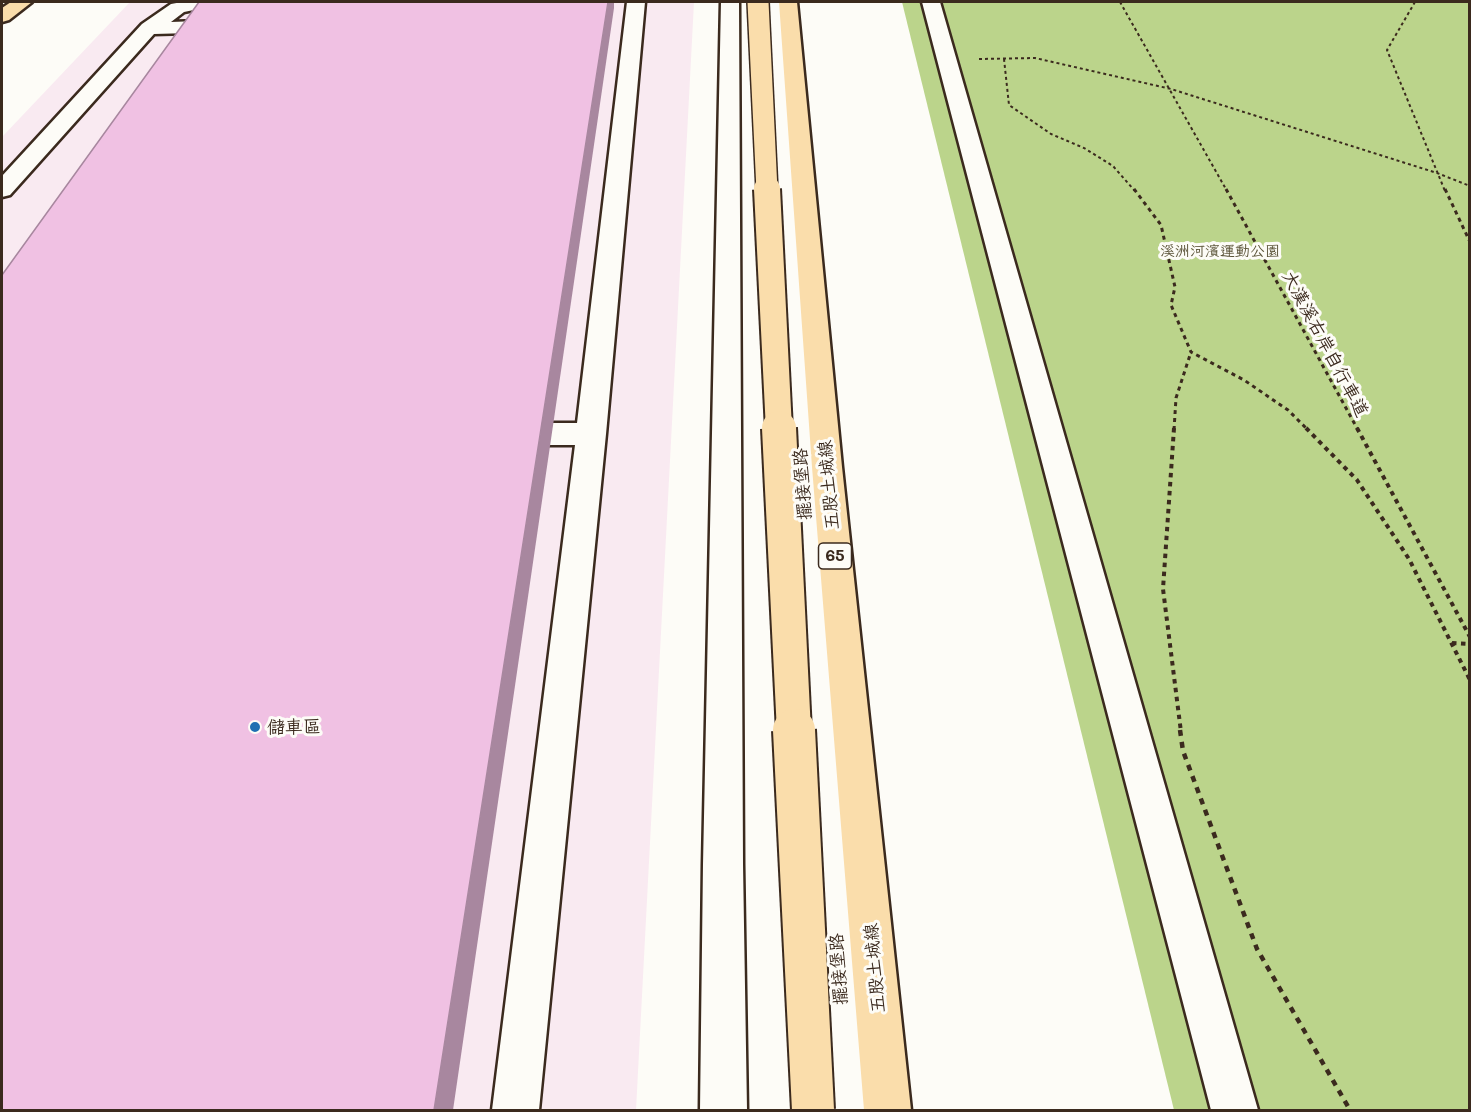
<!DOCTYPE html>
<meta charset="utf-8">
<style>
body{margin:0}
#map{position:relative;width:1471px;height:1112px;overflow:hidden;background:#fdfcf7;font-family:Mali,sans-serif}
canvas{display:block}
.frame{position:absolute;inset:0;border:3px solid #3b2a1e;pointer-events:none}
</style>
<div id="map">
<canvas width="1471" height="1112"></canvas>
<div class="frame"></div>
</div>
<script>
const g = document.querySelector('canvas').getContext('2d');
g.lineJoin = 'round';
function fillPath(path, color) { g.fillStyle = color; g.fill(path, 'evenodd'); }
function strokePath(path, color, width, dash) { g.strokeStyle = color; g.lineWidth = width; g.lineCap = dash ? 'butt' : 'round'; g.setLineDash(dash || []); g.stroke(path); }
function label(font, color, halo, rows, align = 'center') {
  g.font = font + ' Mali,"LXGW WenKai TC",sans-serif'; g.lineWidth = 6; g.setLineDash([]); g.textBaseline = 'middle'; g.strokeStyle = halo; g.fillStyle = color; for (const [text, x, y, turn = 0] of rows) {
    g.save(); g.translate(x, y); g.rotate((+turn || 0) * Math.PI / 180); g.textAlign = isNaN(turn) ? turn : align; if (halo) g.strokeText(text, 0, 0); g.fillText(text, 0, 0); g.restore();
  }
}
fillPath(new Path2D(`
 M130,2H694L636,1110H2V137Z`), '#f9eaf1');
fillPath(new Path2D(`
 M902,2H1469V1110H1174Z`), '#bbd48b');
const minor = new Path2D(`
 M182,2H215L213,6L184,12L171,22L226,20L236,26L226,32L154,34L10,195L2,197V176L142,24L171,4Z
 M627,2H645L606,434L539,1110H492L575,445H507L496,442L492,434L496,426L507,423H577Z
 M721,2H739L743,864L747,1110H700L703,864Z
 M762,2H780L797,235L872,1110H825L773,235Z
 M922,2H940L1258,1110H1211Z`);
const major = new Path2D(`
 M11,2H32L9,20L2,22V8Z`);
const highway = new Path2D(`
 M779,2H797L842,467L911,1110H864L812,467Z`);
strokePath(minor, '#3b2a1e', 5);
strokePath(major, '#3b2a1e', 5);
strokePath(highway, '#3b2a1e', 5);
strokePath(new Path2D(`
 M1120,2L1227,191
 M1415,2L1387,50L1445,191
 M979,59L1035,58L1171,89L1437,173L1470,186
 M1004,59L1009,105L1051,134L1084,148L1113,166L1135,191`), '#3b2a1e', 2, [3, 3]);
strokePath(new Path2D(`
 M1134,189L1161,225L1175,287L1171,305L1191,352L1244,380L1288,410L1308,430
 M1226,189L1358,430
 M1445,189L1470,242
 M1174,430L1176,398L1191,352`), '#3b2a1e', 3, [4, 4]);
strokePath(new Path2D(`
 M1174,428L1163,589L1181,732
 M1306,428L1357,480L1409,559L1470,680
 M1357,428L1470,637
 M1452,643L1470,644`), '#3b2a1e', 4, [4.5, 4.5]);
strokePath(new Path2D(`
 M1180,730L1183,751L1257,949L1350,1110`), '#3b2a1e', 4.5, [6, 6]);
fillPath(minor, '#fdfcf7');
fillPath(major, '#faddab');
fillPath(highway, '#faddab');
const highwayBridgeFar3 = new Path2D(`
 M758,2L767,191`);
const highwayBridgeFar2 = new Path2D(`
 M767,189L779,430`);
const highwayBridgeFar1 = new Path2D(`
 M779,428L794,732`);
const highwayBridge = new Path2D(`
 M794,730L813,1110`);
strokePath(highwayBridgeFar3, '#3b2a1e', 24, []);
strokePath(highwayBridgeFar2, '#3b2a1e', 30, []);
strokePath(highwayBridgeFar1, '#3b2a1e', 38, []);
strokePath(highwayBridge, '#3b2a1e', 46, []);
strokePath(highwayBridgeFar3, '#faddab', 21);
strokePath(highwayBridgeFar2, '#faddab', 26);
strokePath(highwayBridgeFar1, '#faddab', 34);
strokePath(highwayBridge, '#faddab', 42);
fillPath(new Path2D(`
 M608,2H614V8L453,1110H434Z`), '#a8879f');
const building = new Path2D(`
 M199,2H608L434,1110H2V275Z`);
fillPath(building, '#f0c1e3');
strokePath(building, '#a8879f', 1.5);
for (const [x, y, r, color] of [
 [255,727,6,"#1f6fb2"]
]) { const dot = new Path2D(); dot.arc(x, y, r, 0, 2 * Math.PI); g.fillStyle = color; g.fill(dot); strokePath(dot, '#fdfcf7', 2); }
label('15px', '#5b5439', '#fdfcf7', [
 ["溪洲河濱運動公園",1220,251]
]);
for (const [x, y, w] of [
 [835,556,33]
]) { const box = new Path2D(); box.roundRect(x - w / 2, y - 13, w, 26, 4.5); g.fillStyle = '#fdfcf7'; g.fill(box); strokePath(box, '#3b2a1e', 1.5); }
label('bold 16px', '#3b2a1e', null, [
 ["65",835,556]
]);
label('18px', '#3b2a1e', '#fdfcf7', [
 ["大漢溪右岸自行車道",1325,344,62],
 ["擺接堡路",803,484,-94],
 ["五股土城線",829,485,-95],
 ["五股土城線",875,968,-95],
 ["擺接堡路",839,969,-94]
]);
label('18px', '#3b2a1e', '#fdfcf7', [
 ["儲車區",267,727]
], 'left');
</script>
